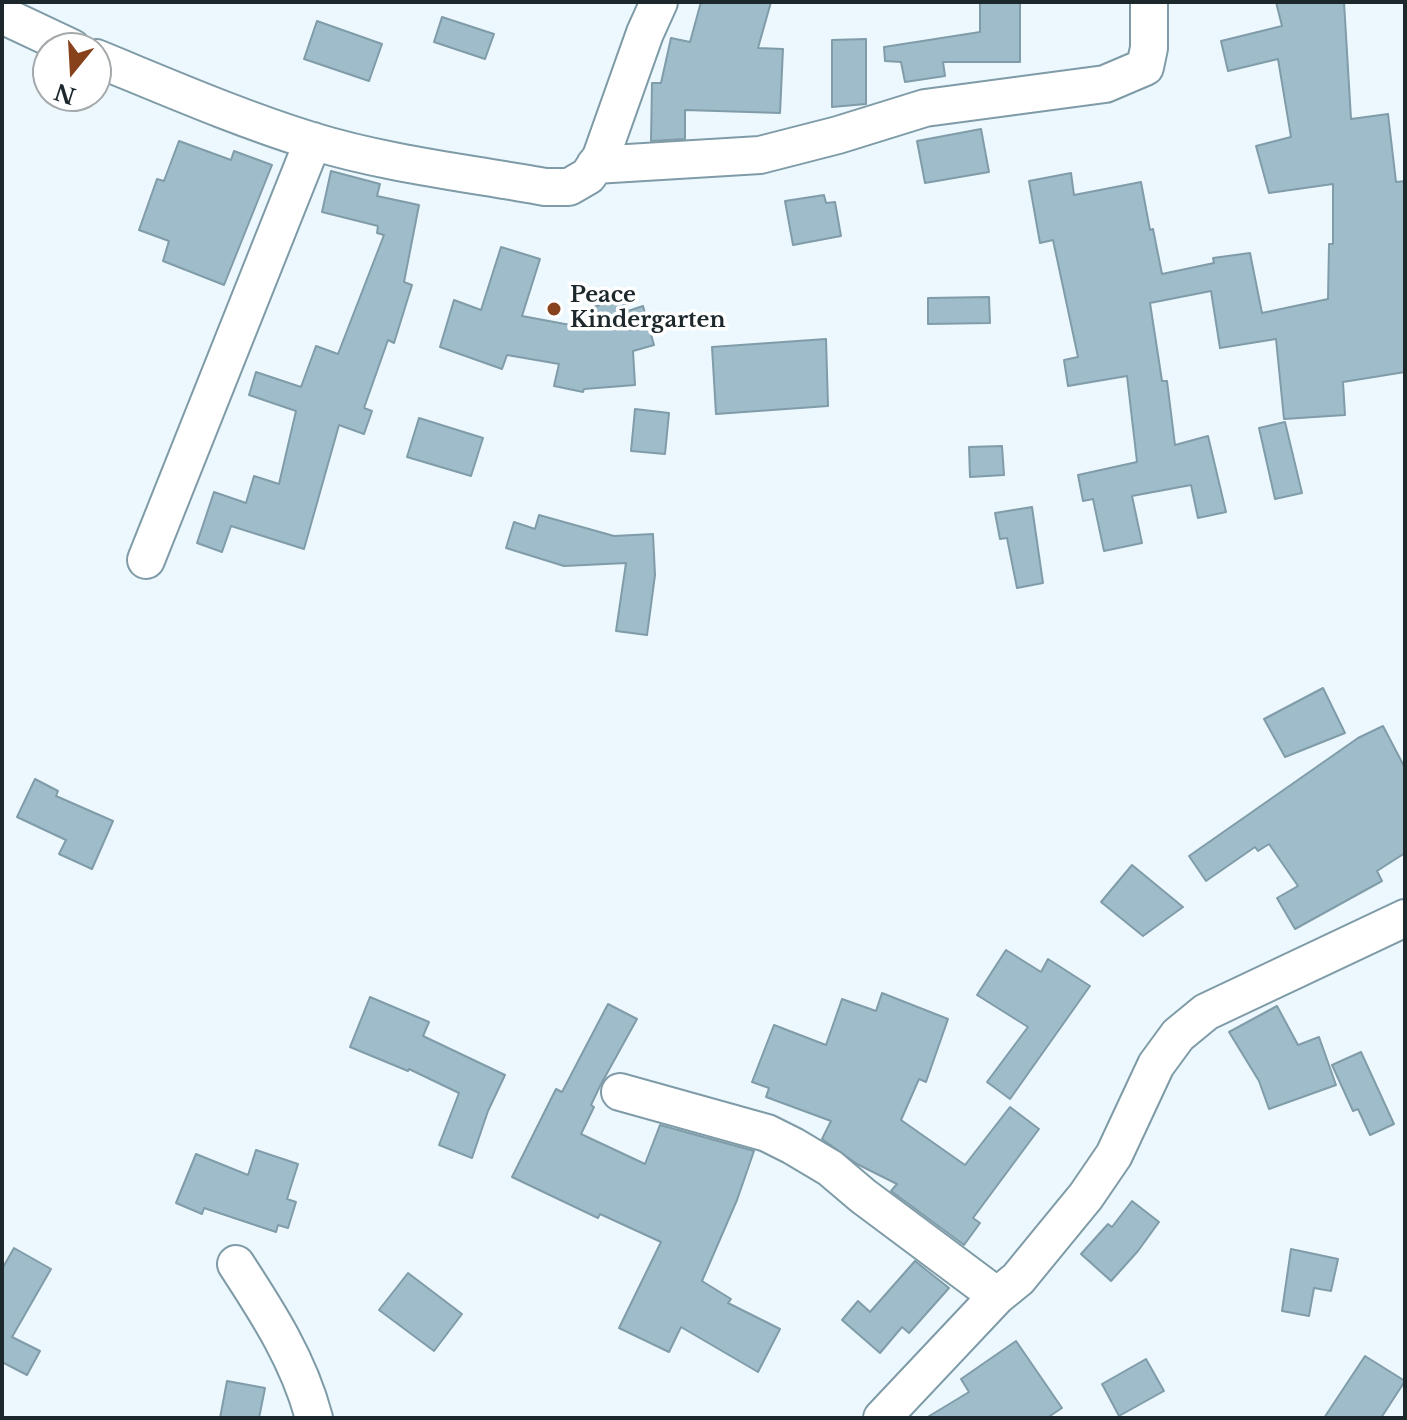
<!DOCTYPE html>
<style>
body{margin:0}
#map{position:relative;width:1407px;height:1420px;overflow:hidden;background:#ecf8fe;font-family:"Libre Baskerville",serif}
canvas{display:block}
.frame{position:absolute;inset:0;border:4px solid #1d282d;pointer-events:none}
.north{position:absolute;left:32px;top:32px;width:80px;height:80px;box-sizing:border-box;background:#fff;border:2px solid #a5a9ab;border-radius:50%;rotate:198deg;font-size:22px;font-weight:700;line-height:32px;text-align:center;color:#1d282d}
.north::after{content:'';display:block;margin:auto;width:28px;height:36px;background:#87411b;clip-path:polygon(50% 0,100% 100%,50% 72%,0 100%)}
</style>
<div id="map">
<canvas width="1407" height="1420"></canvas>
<div class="frame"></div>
<div class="north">N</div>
</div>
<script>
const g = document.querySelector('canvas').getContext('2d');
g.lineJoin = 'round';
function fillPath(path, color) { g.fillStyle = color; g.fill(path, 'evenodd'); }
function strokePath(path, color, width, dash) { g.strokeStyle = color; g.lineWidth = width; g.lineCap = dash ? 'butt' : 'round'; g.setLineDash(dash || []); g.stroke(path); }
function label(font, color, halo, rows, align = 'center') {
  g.font = font + ' "Libre Baskerville",serif'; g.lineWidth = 7; g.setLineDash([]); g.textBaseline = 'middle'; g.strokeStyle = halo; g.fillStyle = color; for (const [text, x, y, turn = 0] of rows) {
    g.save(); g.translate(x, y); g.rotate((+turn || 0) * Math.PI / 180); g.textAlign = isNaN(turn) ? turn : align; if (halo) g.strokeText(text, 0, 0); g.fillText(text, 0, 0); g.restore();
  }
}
const building = new Path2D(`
 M701,2H771L758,48L783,49L780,113L685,110V139L651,141L652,83H661L671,38L690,42Z
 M980,2H1020V62H943L945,76L905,82L901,62L885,61L884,47L980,32Z
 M1276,2H1344L1351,119L1388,114L1396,182L1405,181V372L1343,382L1345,415L1284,419L1276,339L1220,348L1211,291L1150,303L1162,381H1167L1175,445L1208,436L1226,512L1198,518L1191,485L1132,496L1142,543L1104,551L1093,499L1083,501L1078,475L1137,462L1127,376L1068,386L1064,360L1078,357L1053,240L1040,243L1029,181L1071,173L1074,195L1141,182L1150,230L1153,229L1162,274L1214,263L1213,258L1250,253L1262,313L1328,299L1329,244H1333V184L1269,193L1256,146L1291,137L1278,59L1228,71L1221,41L1282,26Z
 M442,17L494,34L485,59L434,42Z
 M317,21L382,44L369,81L304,59Z
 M866,39V104L832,107V40Z
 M981,129L989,172L925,183L917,141Z
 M179,141L231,160L234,151L272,165L224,285L163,261L169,241L139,230L157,179L164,181Z
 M331,171L380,184L377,196L419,205L404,282L412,285L394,343L388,340L364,408L372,411L364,434L339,425L304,549L231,526L222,552L197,543L214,492L246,503L254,476L279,484L296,411L249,395L256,372L301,387L316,346L338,354L384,235L377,233L378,226L322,212Z
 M824,195L826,203L835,202L841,236L793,245L785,201Z
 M501,247L540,259L522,316L597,330L590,308L624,298L628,311L643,306L654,345L633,351L635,385L584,389L583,392L554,386L559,364L507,355L502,369L440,347L454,300L481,310Z
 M989,297L990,323L928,324V298Z
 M826,339L828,406L716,414L712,347Z
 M635,409L669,413L665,454L631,451Z
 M419,418L483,438L471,476L407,457Z
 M1285,422L1302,493L1275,499L1259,428Z
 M1002,446L1004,475L970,477L969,447Z
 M1032,507L1043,583L1017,588L1007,538L1000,539L995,513Z
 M539,515L614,536L653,534L655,575L647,635L616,631L626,563L564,566L506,548L514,522L535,529Z
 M1323,688L1345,733L1285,757L1264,719Z
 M1383,726L1405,768V853L1377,871L1382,881L1295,929L1277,898L1298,886L1269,844L1258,851L1255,847L1206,881L1189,856L1358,738Z
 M35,779L58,791L56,796L113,821L92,869L59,854L66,840L17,817Z
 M1132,865L1183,907L1143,936L1101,902Z
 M1006,950L1041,972L1048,959L1090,986L1010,1099L987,1082L1028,1027L977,995Z
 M882,993L948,1019L926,1082L919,1079L901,1120L965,1165L1010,1107L1039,1129L973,1218L980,1223L964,1245L891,1191L897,1184L857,1164L822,1139L831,1121L766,1097L769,1088L752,1082L774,1025L826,1045L842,999L876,1011Z
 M370,997L429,1022L423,1036L505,1075L488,1111L472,1158L439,1145L459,1093L409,1069L408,1071L350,1047Z
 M608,1004L637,1019L600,1086L591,1105L594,1107L581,1134L645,1164L660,1125L754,1151L737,1200L702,1281L731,1299L728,1303L780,1329L758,1372L681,1327L669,1352L619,1328L661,1242L600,1214L598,1218L512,1177L556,1089L562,1092Z
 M1277,1006L1298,1045L1319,1037L1336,1085L1269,1109L1259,1081L1229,1032Z
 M1361,1052L1394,1124L1370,1135L1358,1109L1353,1111L1332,1065Z
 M256,1150L298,1164L287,1199L296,1202L288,1228L278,1225L276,1232L204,1208L202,1214L176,1203L196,1154L248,1175Z
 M1132,1201L1159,1222L1138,1251L1111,1281L1081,1254L1108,1224L1112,1227Z
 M14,1248L51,1269L12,1337L40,1351L27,1375L2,1362V1269Z
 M1291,1249L1338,1259L1331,1291L1314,1288L1309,1316L1282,1311Z
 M915,1261L949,1288L909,1333L902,1327L880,1353L842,1320L858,1301L870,1312Z
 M408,1273L462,1314L434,1351L379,1310Z
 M1016,1341L1062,1408L1047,1418H926L969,1392L961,1379Z
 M1365,1356L1405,1381L1381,1418H1324Z
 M1146,1359L1164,1391L1119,1416L1102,1384Z
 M227,1381L265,1388L259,1418H220Z`);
fillPath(building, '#9fbcca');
strokePath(building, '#809ca9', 2);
const minor = new Path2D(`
 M2,15L72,48
 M96,58C167,87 238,118 312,141C387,164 467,173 545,187H569L588,176L601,157L645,33L659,2
 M595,165L760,155L838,135L925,108L1105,84L1145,67L1149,48V2
 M146,560L313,141
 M620,1092L767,1133L793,1146L830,1168L863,1196L997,1296
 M236,1264C268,1313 299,1361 314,1418
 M882,1418L997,1296L1018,1279L1086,1196L1114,1155L1156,1065L1178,1035L1206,1012L1405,918`);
strokePath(minor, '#7e9ba7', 40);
strokePath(minor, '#fff', 36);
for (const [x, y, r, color] of [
 [554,309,8,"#87411b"]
]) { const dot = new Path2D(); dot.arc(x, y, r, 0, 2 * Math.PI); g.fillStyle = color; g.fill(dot); strokePath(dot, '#fff', 3); }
label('bold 22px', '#1d282d', '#fff', [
 ["Peace",570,296],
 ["Kindergarten",570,321]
], 'left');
</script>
